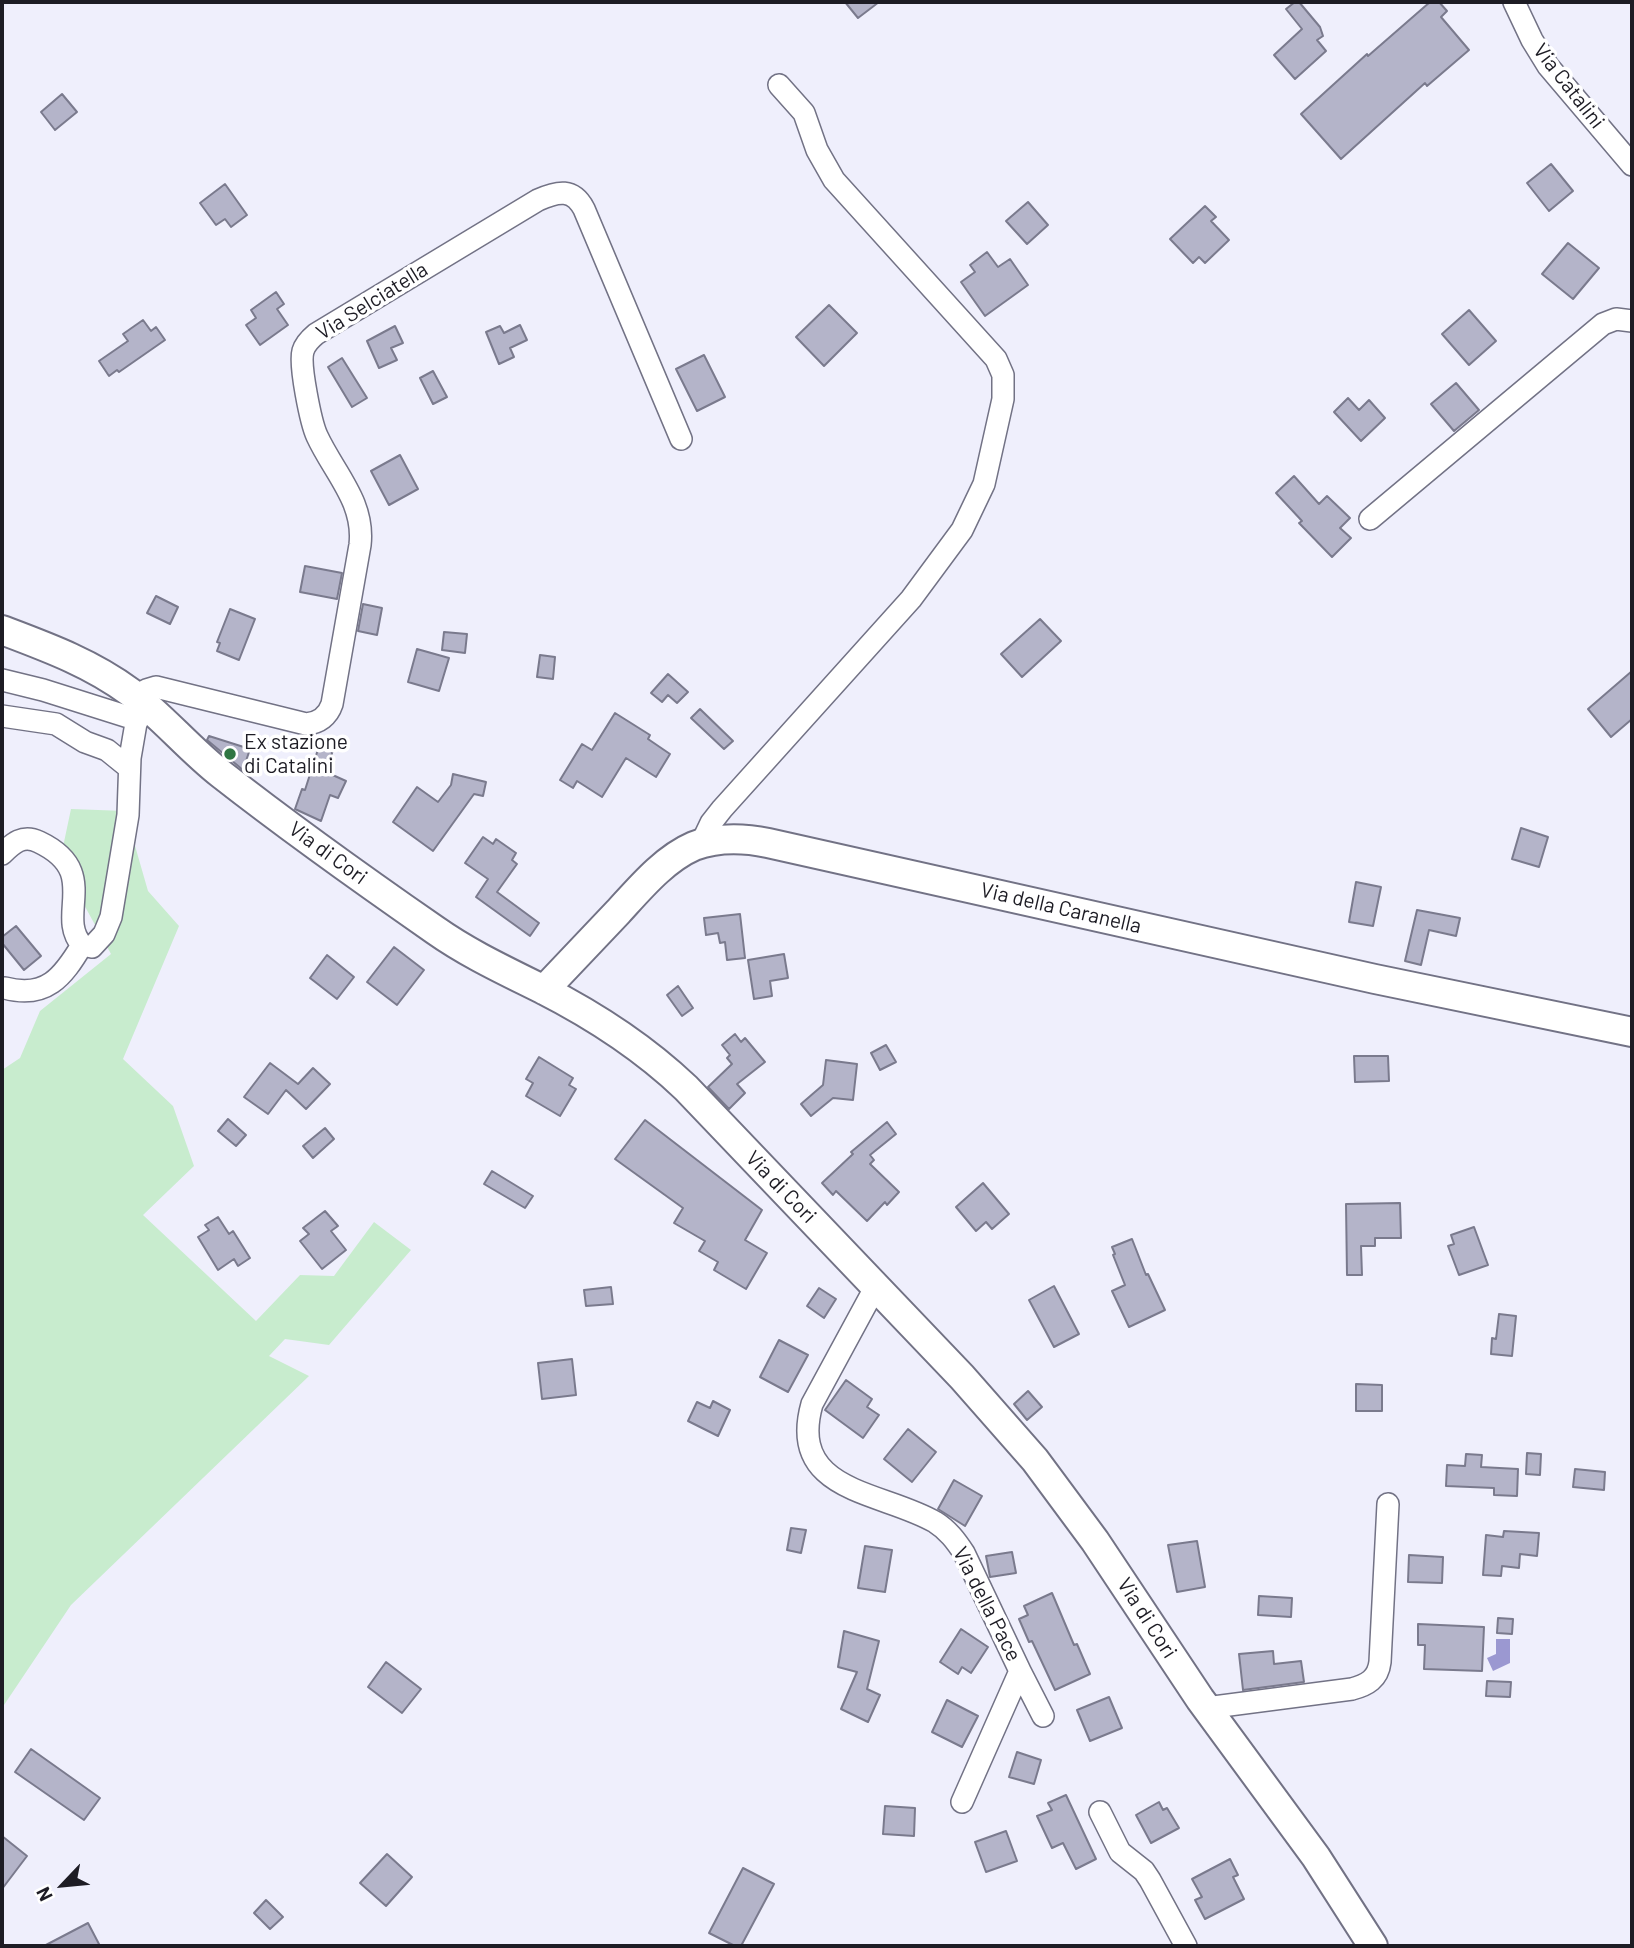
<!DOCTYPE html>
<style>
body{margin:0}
#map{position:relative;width:1634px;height:1948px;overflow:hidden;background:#efeffc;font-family:Barlow,sans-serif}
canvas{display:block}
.frame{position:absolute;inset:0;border:4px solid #1d1c24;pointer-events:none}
.north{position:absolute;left:28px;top:1850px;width:70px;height:70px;-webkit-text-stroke:5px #fff;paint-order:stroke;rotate:244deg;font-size:19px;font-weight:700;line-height:28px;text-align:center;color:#1d1c24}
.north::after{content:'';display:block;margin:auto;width:24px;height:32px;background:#1d1c24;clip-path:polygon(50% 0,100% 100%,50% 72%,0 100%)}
</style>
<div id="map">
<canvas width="1634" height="1948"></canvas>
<div class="frame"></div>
<div class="north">N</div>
</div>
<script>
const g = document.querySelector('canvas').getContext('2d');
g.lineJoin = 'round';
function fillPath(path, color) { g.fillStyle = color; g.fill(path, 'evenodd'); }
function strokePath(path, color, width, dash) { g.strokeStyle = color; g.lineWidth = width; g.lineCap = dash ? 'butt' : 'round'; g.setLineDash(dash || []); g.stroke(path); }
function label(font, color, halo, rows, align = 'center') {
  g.font = font + ' Barlow,sans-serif'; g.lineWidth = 7; g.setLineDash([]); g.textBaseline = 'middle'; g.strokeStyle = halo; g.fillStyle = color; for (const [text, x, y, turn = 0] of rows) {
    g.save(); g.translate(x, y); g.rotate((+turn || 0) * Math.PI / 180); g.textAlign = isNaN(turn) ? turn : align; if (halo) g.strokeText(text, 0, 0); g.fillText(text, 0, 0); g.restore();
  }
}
fillPath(new Path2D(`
 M71,809L125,811L148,891L179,926L123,1059L173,1106L194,1166L143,1215L256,1321L300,1275L334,1276L374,1222L411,1250L329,1345L285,1339L269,1356L309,1376L71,1605L2,1708V1070L20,1058L40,1011L111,954L60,861Z`), '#c8ecce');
fillPath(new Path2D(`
 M1496,1639H1510V1663L1493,1671L1487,1658L1496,1654Z`), '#9b98d1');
const building = new Path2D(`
 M845,2H879L858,18Z
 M1295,2H1299L1320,27L1323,36L1317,40L1326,51L1295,79L1274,55L1302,29L1286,9Z
 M1430,2H1439L1447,11L1441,17L1469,50L1427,86L1425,83L1341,159L1301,114L1367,54L1368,56Z
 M62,94L77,112L55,130L41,112Z
 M1551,164L1573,191L1549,211L1527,183Z
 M225,184L247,215L231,227L225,219L216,225L200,203Z
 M1028,202L1048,225L1027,244L1006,221Z
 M1205,206L1216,217L1211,221L1229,240L1205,263L1199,257L1193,263L1170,239Z
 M1568,243L1599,268L1573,299L1542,274Z
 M987,252L998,267L1010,259L1028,285L985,316L961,282L975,272L970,265Z
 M276,292L284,304L277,309L288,325L260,345L246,325L256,318L251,310Z
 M829,305L857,333L824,366L796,337Z
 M1469,310L1496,341L1469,365L1442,334Z
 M143,320L151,331L156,327L165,340L119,372L117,370L109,376L99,361L128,341L123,334Z
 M520,325L527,340L510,348L514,357L499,364L486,332L500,326L504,333Z
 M395,326L403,343L391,348L397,360L379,368L367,341Z
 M704,355L725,397L697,411L676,369Z
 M342,358L367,398L352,407L328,367Z
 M433,371L447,397L433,404L420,378Z
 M1456,383L1479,410L1454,431L1431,404Z
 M1348,398L1359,410L1369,400L1385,418L1361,441L1334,412Z
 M400,455L418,489L389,505L371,471Z
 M1294,476L1319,504L1327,496L1350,518L1340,528L1351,538L1332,557L1299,523L1302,521L1276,493Z
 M305,566L342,573L337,599L300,592Z
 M156,596L178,607L170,624L147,613Z
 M363,604L382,608L377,635L358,631Z
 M230,609L255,619L239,660L217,651L220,643L217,642Z
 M1040,619L1061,641L1022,677L1001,654Z
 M444,632L467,634L465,653L442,650Z
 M417,649L449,658L439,691L408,682Z
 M540,655L555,657L553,679L537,677Z
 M1632,671V719L1611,737L1588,709Z
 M668,674L688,692L677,703L668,695L662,702L651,693Z
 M700,709L733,741L724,749L691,718Z
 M615,713L650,735L648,739L670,754L656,777L626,758L602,797L577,781L573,788L560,780L582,744L592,750Z
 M209,736L250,749L243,770L207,740Z
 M320,743L334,747L326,772L346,781L338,798L330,795L321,821L295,809L302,789L305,790Z
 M453,774L486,782L483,796L474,794L433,851L393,822L417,787L438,802L451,785Z
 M1521,828L1548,837L1539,867L1512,859Z
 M483,837L493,844L496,839L516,853L512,860L517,864L497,892L539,923L530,936L476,897L488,879L465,863Z
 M1356,882L1381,887L1373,926L1349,922Z
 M1417,910L1460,918L1456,936L1429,930L1421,965L1405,961Z
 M740,914L745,958L727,960L725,942L720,943L718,933L706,935L704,918Z
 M16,926L41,956L24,970L2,943V937Z
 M394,947L424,970L397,1005L367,982Z
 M784,954L788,978L770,981L772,996L754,999L748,960Z
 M327,955L354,977L337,999L310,978Z
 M678,986L693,1008L682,1016L667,995Z
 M735,1034L741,1042L745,1038L765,1062L737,1084L745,1093L729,1109L708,1087L732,1064L727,1058L730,1055L722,1045Z
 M886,1045L896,1062L880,1070L871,1053Z
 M1354,1056H1388L1389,1081L1355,1082Z
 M539,1057L573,1078L569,1085L576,1089L560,1116L526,1096L533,1083L526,1079Z
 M826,1060L857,1064L853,1100L833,1098L811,1116L801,1104L823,1085Z
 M270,1063L298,1084L313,1068L330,1084L306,1109L286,1090L268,1114L244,1097Z
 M228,1119L246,1135L236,1146L218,1131Z
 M645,1120L762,1210L745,1240L767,1253L746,1289L714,1270L718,1262L699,1251L705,1241L674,1223L683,1208L615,1159Z
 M887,1122L896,1134L870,1155L874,1160L870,1164L899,1192L887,1205L885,1202L867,1221L836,1191L833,1195L822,1183L853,1154L851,1152Z
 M325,1128L334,1139L313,1158L303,1146Z
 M492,1171L533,1196L525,1208L484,1184Z
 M983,1183L1009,1214L992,1229L986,1222L976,1231L956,1207Z
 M1400,1203L1401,1238H1375V1246H1361L1362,1275H1347L1346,1204Z
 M325,1211L338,1226L331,1231L346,1250L322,1269L300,1241L309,1234L303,1228Z
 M218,1217L229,1234L233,1231L250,1258L238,1266L234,1259L218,1270L198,1237L209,1230L205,1225Z
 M1474,1227L1488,1265L1459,1275L1448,1246L1454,1244L1451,1235Z
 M1132,1239L1146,1275L1148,1274L1165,1310L1129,1327L1112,1291L1125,1285L1113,1255L1115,1254L1112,1247Z
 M1054,1286L1079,1334L1054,1347L1029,1300Z
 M611,1287L613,1304L586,1306L584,1290Z
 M819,1288L836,1299L824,1318L807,1306Z
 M1499,1314L1516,1316L1512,1356L1491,1354L1492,1338L1496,1339Z
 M779,1340L808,1355L788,1392L760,1377Z
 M572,1359L576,1395L542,1399L538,1363Z
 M846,1380L872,1399L867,1407L879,1415L863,1438L825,1410Z
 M1356,1384L1382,1385V1411H1356Z
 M1028,1391L1042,1407L1027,1420L1014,1404Z
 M713,1401L730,1410L718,1436L688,1421L697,1402L710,1408Z
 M908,1429L936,1452L912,1482L884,1459Z
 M1527,1453L1541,1454L1540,1475L1526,1474Z
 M1466,1454L1482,1455L1481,1467L1518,1469L1517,1496L1494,1495V1488L1446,1486L1447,1465L1465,1466Z
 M1575,1469L1605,1472L1604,1490L1573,1487Z
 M954,1480L982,1496L965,1526L938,1509Z
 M791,1528L806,1530L801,1553L787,1550Z
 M1504,1531L1539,1533L1537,1556L1520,1554L1519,1568L1502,1566L1501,1576L1483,1575L1486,1535L1503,1537Z
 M1197,1541L1205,1587L1177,1592L1168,1545Z
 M865,1546L892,1550L885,1592L858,1588Z
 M1012,1552L1016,1573L990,1577L986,1556Z
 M1409,1555L1443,1557L1442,1583L1408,1582Z
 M1052,1593L1074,1645L1077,1644L1090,1674L1055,1690L1032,1641L1029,1642L1019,1619L1028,1615L1024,1606Z
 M1259,1596L1292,1598L1291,1617L1258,1615Z
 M1498,1618L1513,1619L1512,1634L1497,1633Z
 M1418,1624L1484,1627L1482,1671L1424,1669L1425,1645H1418Z
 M961,1629L988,1647L971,1673L962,1667L958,1674L940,1662Z
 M844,1631L879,1641L867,1689L880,1695L868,1722L841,1709L857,1672L838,1667Z
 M1273,1651L1274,1664L1301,1661L1304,1682L1243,1690L1239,1654Z
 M386,1662L421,1689L402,1713L368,1687Z
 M1487,1681L1511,1682L1510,1697L1486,1696Z
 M1109,1697L1122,1728L1090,1741L1077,1710Z
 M947,1700L978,1716L962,1747L932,1732Z
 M31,1749L100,1798L84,1820L15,1772Z
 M1017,1752L1041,1760L1034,1784L1009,1777Z
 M1066,1795L1096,1859L1076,1869L1063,1843L1052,1848L1037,1816L1052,1810L1048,1803Z
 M1159,1802L1163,1810L1167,1808L1179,1828L1151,1843L1136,1815Z
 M885,1806L915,1808L914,1836L883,1834Z
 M1006,1831L1017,1861L986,1872L975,1842Z
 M2,1836L27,1856L2,1889Z
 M387,1854L412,1877L386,1906L360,1883Z
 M1230,1859L1238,1875L1233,1877L1244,1899L1205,1919L1195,1900L1202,1897L1192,1879Z
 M743,1868L774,1884L741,1946H735L709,1933Z
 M266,1900L283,1917L270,1929L254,1913Z
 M88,1923L100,1946H44Z`);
fillPath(building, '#b4b4c9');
strokePath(building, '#7a7a8d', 2);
const minor = new Path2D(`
 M1514,2L1532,40L1548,66L1632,165
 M1370,519L1603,324L1616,319L1632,321
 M2,680L43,690L138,720
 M2,716L56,724L85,742L107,750L128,767
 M701,844L711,823L722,809L911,599L962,530L984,484L1003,399V375L996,359L834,180L817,150L804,113L779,85
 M2,854C13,843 23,834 39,842C102,872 55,915 82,945L92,947L104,934L111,917L128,815L130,758L140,700L146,690L156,687L306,724C319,723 328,716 332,704L360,545C365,502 334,473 317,436C311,423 299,365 303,351C305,344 310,339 316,334L538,200C558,191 573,188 584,209L681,439
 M5,988C46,999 63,977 82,945
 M876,1286L812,1404C787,1493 882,1491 935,1522C948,1530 956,1541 964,1553L1020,1671L962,1802
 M1020,1671L1043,1716
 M1206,1708L1352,1689C1367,1685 1378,1679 1380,1662L1388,1504
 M1100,1812L1120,1852L1144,1871L1150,1880L1186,1946`);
const major = new Path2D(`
 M2,630C47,647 91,663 130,692C163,717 189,749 221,774C290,828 363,880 435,930C469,954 506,971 542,989C595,1016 643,1047 686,1088L962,1377L1035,1460L1095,1541L1200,1699L1316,1857L1373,1946
 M544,990C569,964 593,938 618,912C640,888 664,859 694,846C718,837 744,838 768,843L1375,979L1632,1032`);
strokePath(minor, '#727285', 24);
strokePath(major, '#727285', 32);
strokePath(minor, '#fff', 21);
strokePath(major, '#fff', 28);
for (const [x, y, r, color] of [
 [230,754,7,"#2f7642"]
]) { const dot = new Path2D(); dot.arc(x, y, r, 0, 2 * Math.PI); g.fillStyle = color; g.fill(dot); strokePath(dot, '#fff', 2.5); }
label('21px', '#1d1c24', '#fff', [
 ["Via Catalini",1569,86,52],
 ["Via Selciatella",372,301,-32],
 ["Via di Cori",328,853,36],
 ["Via della Caranella",1061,908,13],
 ["Via di Cori",781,1187,46],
 ["Via della Pace",987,1604,63],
 ["Via di Cori",1147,1618,57]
]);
label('21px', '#1d1c24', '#fff', [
 ["Ex stazione",244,742],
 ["di Catalini",244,766]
], 'left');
</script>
